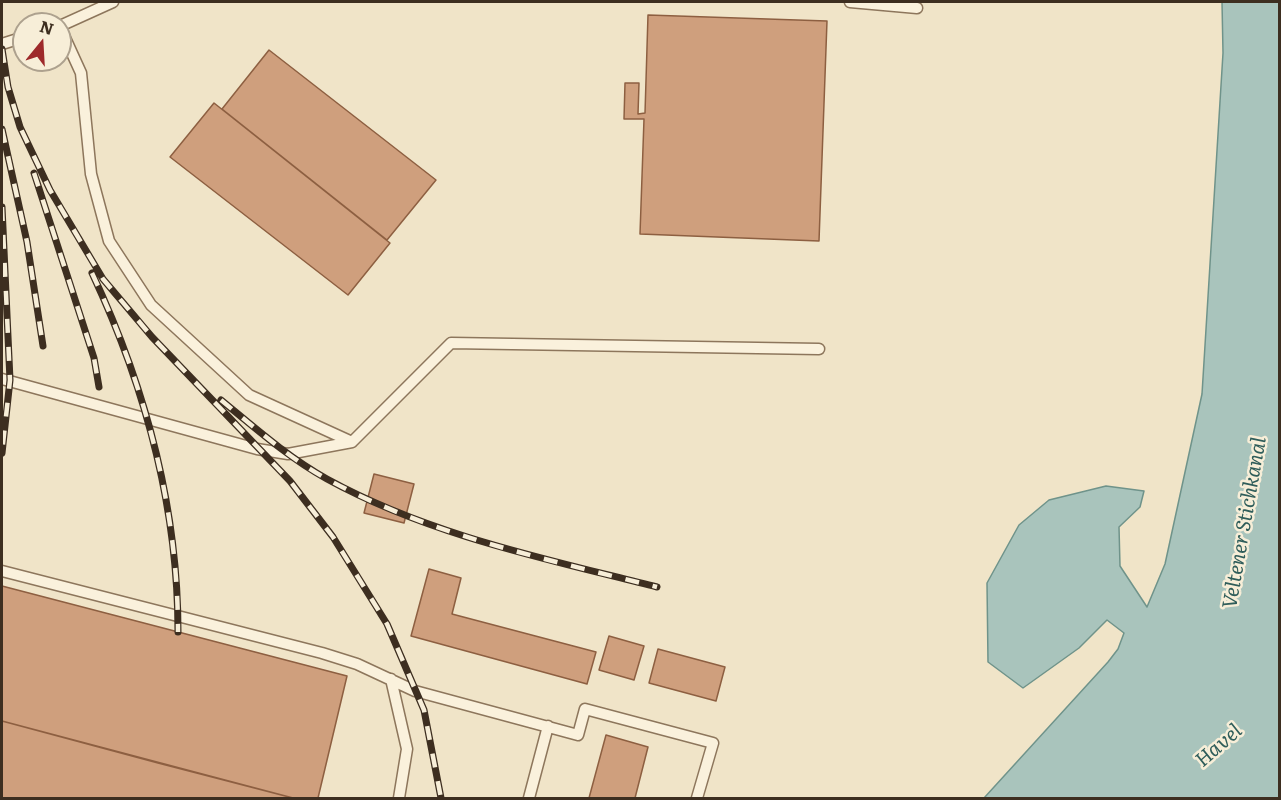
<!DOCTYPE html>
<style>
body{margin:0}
#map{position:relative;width:1281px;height:800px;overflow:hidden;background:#f0e4c8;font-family:Literata,serif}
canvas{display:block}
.frame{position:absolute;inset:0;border:3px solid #3d2e20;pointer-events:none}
.north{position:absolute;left:12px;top:12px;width:60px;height:60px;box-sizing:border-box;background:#f7eed8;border:2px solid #ada18e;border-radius:50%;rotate:18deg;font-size:16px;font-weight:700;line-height:24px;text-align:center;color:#3d2e20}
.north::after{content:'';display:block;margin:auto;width:21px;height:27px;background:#9e2a2b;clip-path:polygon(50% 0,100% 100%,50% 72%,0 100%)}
</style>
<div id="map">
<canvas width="1281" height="800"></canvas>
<div class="frame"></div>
<div class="north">N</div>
</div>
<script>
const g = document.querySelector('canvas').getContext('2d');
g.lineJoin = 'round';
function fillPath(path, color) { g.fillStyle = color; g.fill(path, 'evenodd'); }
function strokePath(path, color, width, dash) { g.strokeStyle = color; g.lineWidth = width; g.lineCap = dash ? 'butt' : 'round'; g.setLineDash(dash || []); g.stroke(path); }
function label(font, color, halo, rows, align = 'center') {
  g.font = font + ' Literata,serif'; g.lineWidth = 5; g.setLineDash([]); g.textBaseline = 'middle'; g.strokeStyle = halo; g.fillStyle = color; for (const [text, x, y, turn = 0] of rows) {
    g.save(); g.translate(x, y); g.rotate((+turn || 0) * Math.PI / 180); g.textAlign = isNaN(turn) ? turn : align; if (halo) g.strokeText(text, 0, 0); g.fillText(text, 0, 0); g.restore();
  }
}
const water = new Path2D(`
 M1222,2H1279V798H984L1108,662L1118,649L1124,633L1107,620L1079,648L1023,688L988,662L987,583L1019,525L1049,500L1106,486L1144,491L1140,507L1119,527L1120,566L1147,607L1165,564L1202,394L1223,53Z`);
fillPath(water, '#a9c4bc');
strokePath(water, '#6f938a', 1.5);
const building = new Path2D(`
 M648,15L827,21L819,241L640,234L644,119H624L625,83H639L638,114L645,113Z
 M269,50L436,180L387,240L222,109Z
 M214,103L390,243L348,295L170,157Z
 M374,474L414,484L404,523L364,513Z
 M429,569L461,578L452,614L596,652L587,684L411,636Z
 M2,586L347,676L318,798H293L2,721Z
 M609,636L644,646L634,680L599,670Z
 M658,649L725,667L716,701L649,683Z
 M2,721L158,763L293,798H2Z
 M606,735L648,747L635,798H589Z`);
fillPath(building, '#cf9f7d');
strokePath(building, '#8d5f41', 1.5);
const lane = new Path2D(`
 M850,2L917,8
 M60,26L113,2
 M60,27L81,73L91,174L109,241L151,305L249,395L352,442
 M2,44L24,37
 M2,379L257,449L288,454L352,442L451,343L819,349
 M2,571L322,653L357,664L415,691L578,735L585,709L713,743L697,798
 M391,679L407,749L399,798
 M529,798L548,726`);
strokePath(lane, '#8d765c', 13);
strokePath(lane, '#faf1dc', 10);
const rail = new Path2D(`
 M2,49L8,87L20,127L50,190L103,279L152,337L290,481L333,537L387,624L424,710L441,798
 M2,129L27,242L43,346
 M34,173L94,358L99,387
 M2,207L10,380L2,453
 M92,273C145,386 178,507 178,632
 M221,400C255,428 289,458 327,479C429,535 546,559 657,587`);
strokePath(rail, '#3d2e20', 7);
strokePath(rail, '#f7eed8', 4.5, [14]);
label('italic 20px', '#2f5d5a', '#f7eed8', [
 ["Veltener Stichkanal",1245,523,-80],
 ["Havel",1219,746,-41]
]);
</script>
